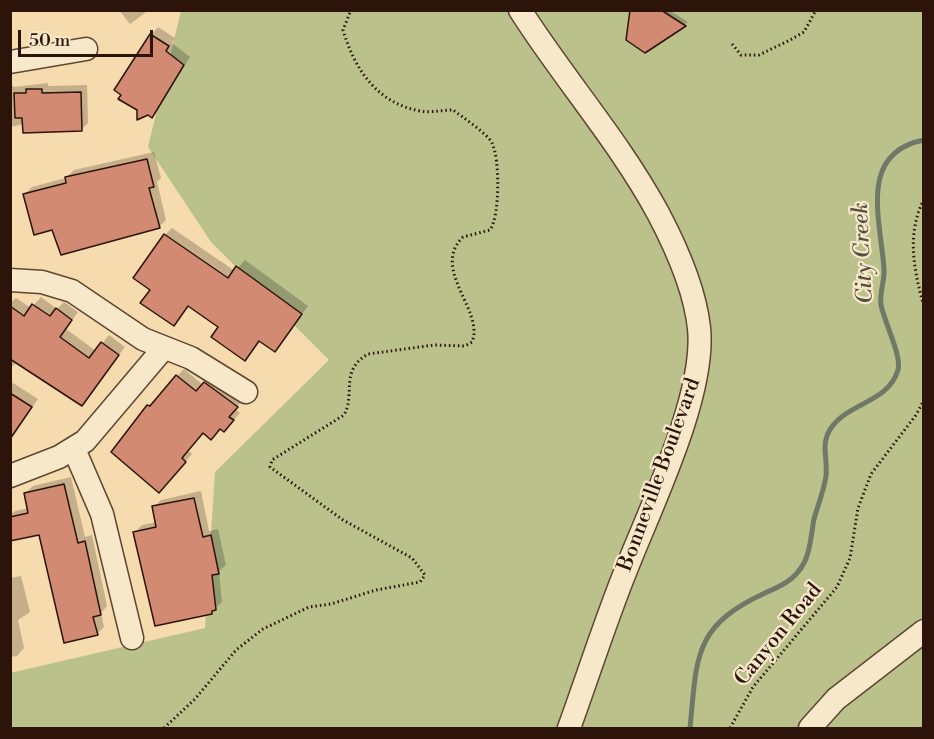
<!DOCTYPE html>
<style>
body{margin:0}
#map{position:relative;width:934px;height:739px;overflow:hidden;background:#f5dbad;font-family:"Libre Bodoni",serif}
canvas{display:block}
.frame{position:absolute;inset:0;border:12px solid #2c140a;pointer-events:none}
.scale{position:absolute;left:18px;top:30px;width:135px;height:27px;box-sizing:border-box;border:3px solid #2c140a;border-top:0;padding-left:8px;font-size:18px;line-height:21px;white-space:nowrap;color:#2c140a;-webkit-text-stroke:4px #f8e8ca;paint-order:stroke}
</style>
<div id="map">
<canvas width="934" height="739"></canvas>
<div class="frame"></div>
<div class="scale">50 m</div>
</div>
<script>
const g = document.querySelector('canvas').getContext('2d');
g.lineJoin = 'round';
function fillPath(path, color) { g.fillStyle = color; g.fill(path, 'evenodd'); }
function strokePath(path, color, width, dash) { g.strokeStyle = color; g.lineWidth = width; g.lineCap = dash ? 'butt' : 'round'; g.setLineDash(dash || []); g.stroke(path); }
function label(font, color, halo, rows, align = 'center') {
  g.font = font + ' "Libre Bodoni",serif'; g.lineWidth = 4.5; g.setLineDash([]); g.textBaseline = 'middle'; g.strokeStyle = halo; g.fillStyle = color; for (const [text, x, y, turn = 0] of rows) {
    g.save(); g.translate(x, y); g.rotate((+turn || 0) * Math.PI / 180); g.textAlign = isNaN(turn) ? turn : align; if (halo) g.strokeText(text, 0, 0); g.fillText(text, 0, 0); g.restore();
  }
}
fillPath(new Path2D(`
 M681,10L923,11V728H11L10,673L205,628L215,472L329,360L211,242L148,147L181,11Z`), '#bac18b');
fillPath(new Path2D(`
 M119,10H149L130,24Z
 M632,10H669L688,22L645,51Z
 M158,27L175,38L172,43L190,57L152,116L151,35Z
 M48,83V86L87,85L88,123L81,130L24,124L10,127V84L14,87Z
 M154,152L161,178L157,182L166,220L159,227L53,229L25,194L32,187L66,178L74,170Z
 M172,228L235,271L245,260L308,306L274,351L260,340L244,359L220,327L189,305L174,324L152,289L165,235Z
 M41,297L57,309L64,302L78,312L66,329L96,351L109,335L125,347L81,404L17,362L13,366L10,364V303L16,298L31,308Z
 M184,369L203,385L212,376L244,399L235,409L240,413L231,423L203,431L188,450L192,454L166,484L148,406Z
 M13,383L38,399L10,441V385Z
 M71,477L85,537L92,535L107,606L101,613L104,627L97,634L40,533L10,531V515L15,511L29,508L25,494L33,486Z
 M201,491L209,531L218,529L226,565L219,571L222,602L211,612L135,532L142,525L157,522L154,507L161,500Z
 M21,576L30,612L18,620L24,648L17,656L10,657V578Z`), '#0003');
strokePath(new Path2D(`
 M690,728C697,657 693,626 765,593C781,586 795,580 804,563C811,550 811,534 814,519C818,505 824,490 826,476C828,458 820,444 831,428C849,402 888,403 898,370C902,356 884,321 881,305C879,293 885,281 884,269C881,221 857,153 924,140`), '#707967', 5);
const building = new Path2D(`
 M630,10H661L686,26L645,53L626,40Z
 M150,34L169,46L166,51L184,65L152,118L148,115L137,120V110L118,99L121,95L114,90Z
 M26,89H42V93L81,92L82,131L23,133L22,118H15L14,93H26Z
 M147,159L154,187L149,188L160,228L61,255L52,230L34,235L23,194L66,183L65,177Z
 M164,234L228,278L236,266L302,314L275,352L259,341L245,361L211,337L218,327L188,306L174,326L140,303L150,290L133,278Z
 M32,304L50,316L56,308L72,320L60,337L89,358L101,342L119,355L82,406L10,359V306L24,316Z
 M176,375L196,391L204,382L238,407L229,417L234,420L224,432L220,429L211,440L203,433L182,458L186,462L159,493L111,452L147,405L150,406Z
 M10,393L32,407L10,439Z
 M64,484L78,543L85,541L101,615L93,617L98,635L64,643L39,535L10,541V517L28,513L24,493Z
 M194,498L203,537L211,535L219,574L212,575L216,610L212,611V614L155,626L133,532L156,527L152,506Z`);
fillPath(building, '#d28a73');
strokePath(building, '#2c140a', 1.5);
const street = new Path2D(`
 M520,10C564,79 619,141 658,213C676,247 695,290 699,328C706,395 651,506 626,570C605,622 588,676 569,728
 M10,62L86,49
 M10,280L42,282L72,291L143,339L191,358L246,392
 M74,449L102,514L132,638
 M10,476L59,457L85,441L163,349
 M810,728L836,699L924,631`);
strokePath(street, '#5e4633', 25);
strokePath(new Path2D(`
 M732,44L741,55H759L790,40L804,32L816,10
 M924,199C906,235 914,270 924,307
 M164,728L195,699L236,650L263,629L309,607L331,604L376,590L420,582L425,575L412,558L343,520L270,467L272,460L344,415C356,393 339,371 368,354L434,345L465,346L472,342C485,311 430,269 463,237L490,230C500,216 500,159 492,143C488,134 461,116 453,110C442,110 431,113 420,111C377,103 355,70 343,30L351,10
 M730,728L753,687L837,587L850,558L858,508L871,474L916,415L924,400`), '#2c140a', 3, [1.5, 3]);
strokePath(street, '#f8e8ca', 22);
label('21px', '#2c140a', '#f8e8ca', [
 ["Bonneville Boulevard",660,475,-70],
 ["Canyon Road",779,635,-51]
]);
label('italic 22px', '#544f40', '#f8e8ca', [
 ["City Creek",864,253,-93]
]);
</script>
